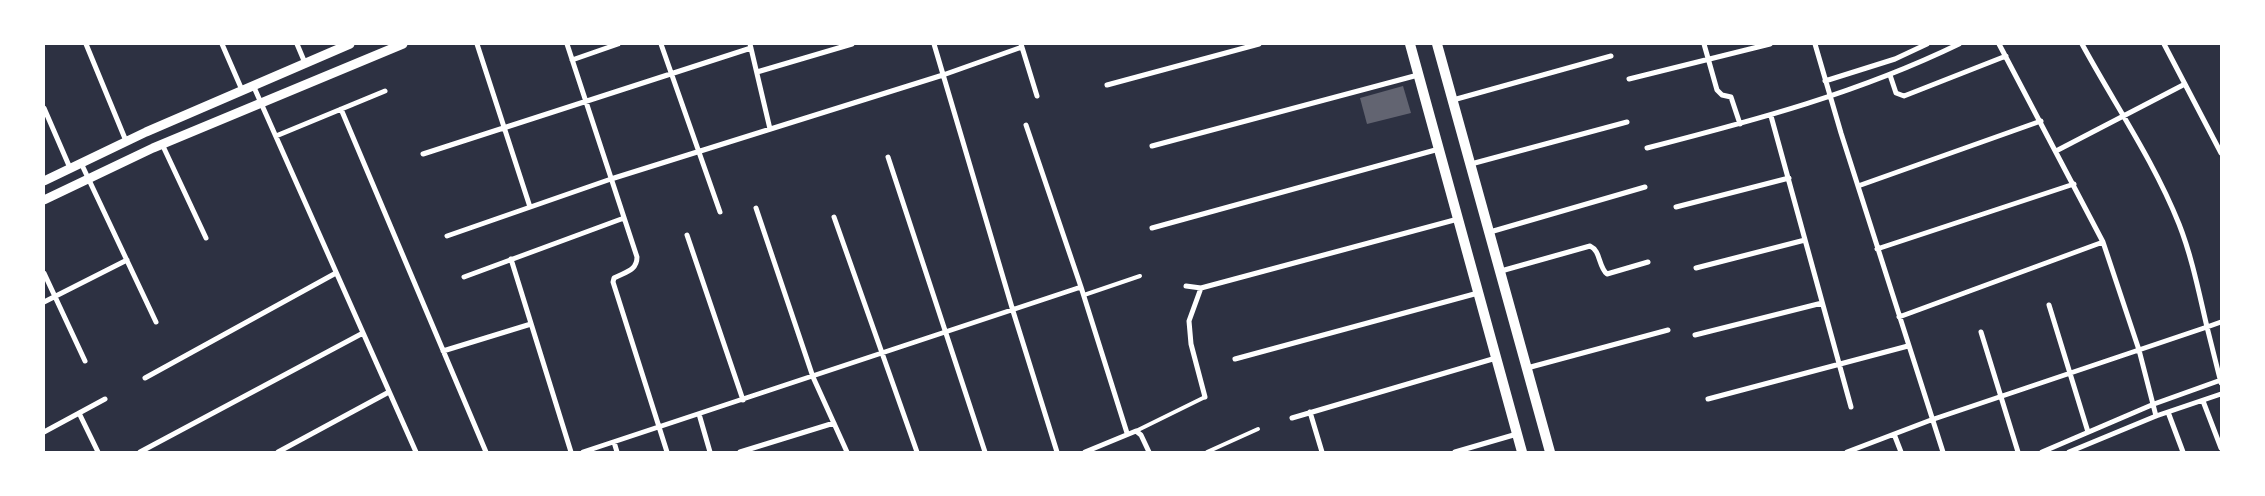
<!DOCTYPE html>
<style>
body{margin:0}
#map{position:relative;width:2265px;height:496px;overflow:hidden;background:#2d3142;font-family:Commissioner,sans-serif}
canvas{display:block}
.frame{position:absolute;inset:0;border:45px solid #fff;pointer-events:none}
</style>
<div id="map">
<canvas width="2265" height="496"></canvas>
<div class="frame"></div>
</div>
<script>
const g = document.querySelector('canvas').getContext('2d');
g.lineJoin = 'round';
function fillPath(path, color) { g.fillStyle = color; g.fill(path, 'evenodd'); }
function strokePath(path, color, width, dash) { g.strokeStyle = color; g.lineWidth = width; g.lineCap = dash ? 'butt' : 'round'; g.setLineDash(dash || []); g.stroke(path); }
fillPath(new Path2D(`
 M1403,86L1411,113L1367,124L1360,98Z`), '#626471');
strokePath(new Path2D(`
 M1084,295L1140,276
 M1136,431L1205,397
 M1207,452L1258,429`), '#fff', 4);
strokePath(new Path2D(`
 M86,44L126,141
 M222,44L242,90
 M297,44L305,63
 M477,44L530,207
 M567,44L637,257C637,271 625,272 614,278L613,282L667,452
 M661,44L720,212
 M750,44L770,129
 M934,44L1013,311L1057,452
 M1021,44L1037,96
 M1704,44L1717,90L1722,95L1731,97L1740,124
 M1815,44L1841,133L1943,452
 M1999,44L2103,242L2139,350L2156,416
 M2082,44C2114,103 2154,161 2179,224C2192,257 2199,293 2207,327L2221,322
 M2164,44L2221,153
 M572,60L618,44
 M757,72L852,44
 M1890,75L1896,93L1904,96L2006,56
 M1629,79L1770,44
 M1825,81L1895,59L1927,44
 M253,85L416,452
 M1107,85L1259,44
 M1453,100L1611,56
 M44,108L70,168
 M341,109L486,452
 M1771,116L1851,407
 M1026,125L1081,287L1127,433
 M276,136L385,91
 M162,144L206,238
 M1152,146L1418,75
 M1647,148C1756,120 1858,93 1959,44
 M2056,151L2185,84
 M423,154L751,48
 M888,157L985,452
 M81,163L156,322
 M1471,164L1627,122
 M1858,186L2041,121
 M1676,207L1789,178
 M756,208L813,377L847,452
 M834,217L917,452
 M1152,228L1439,149
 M1490,232L1645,187
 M687,235L743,400
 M447,236L611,179L943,75L1022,47
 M1877,249L2074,184
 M511,259L571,452
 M1696,268L1805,240
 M1501,271L1590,246C1601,251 1598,266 1607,274L1648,262
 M44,273L85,361
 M464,277L624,218
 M1186,286L1201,288L1458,219
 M1201,288L1189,321L1191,344L1205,397
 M44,302L127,260
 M2049,305L2088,432
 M1899,317L2103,242
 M1981,332L2018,452
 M1695,335L1822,303
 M443,351L531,324
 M1235,359L1478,293
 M1527,368L1668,330
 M145,378L336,273
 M1708,399L1908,346
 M2203,401L2221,448
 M1310,412L1322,452
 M2168,412L2183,452
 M79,413L98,452
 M699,414L710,452
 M1292,418L1496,358
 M44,432L105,399
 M1894,434L1901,452
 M614,442L617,452
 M140,452L363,333
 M278,452L389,392
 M583,452L1081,287
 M740,452L834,423
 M1085,452L1136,431L1141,435L1149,452
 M1455,452L1517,434
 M1847,452L1931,420L2207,327L2221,383
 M2042,452L2154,404L2221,380
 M2069,452L2156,416L2221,394`), '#fff', 5);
strokePath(new Path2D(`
 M44,181L146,132L350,44
 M44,200L153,148L403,44`), '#fff', 9);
strokePath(new Path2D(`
 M1410,44L1522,452
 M1437,44L1550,452`), '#fff', 10);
</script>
